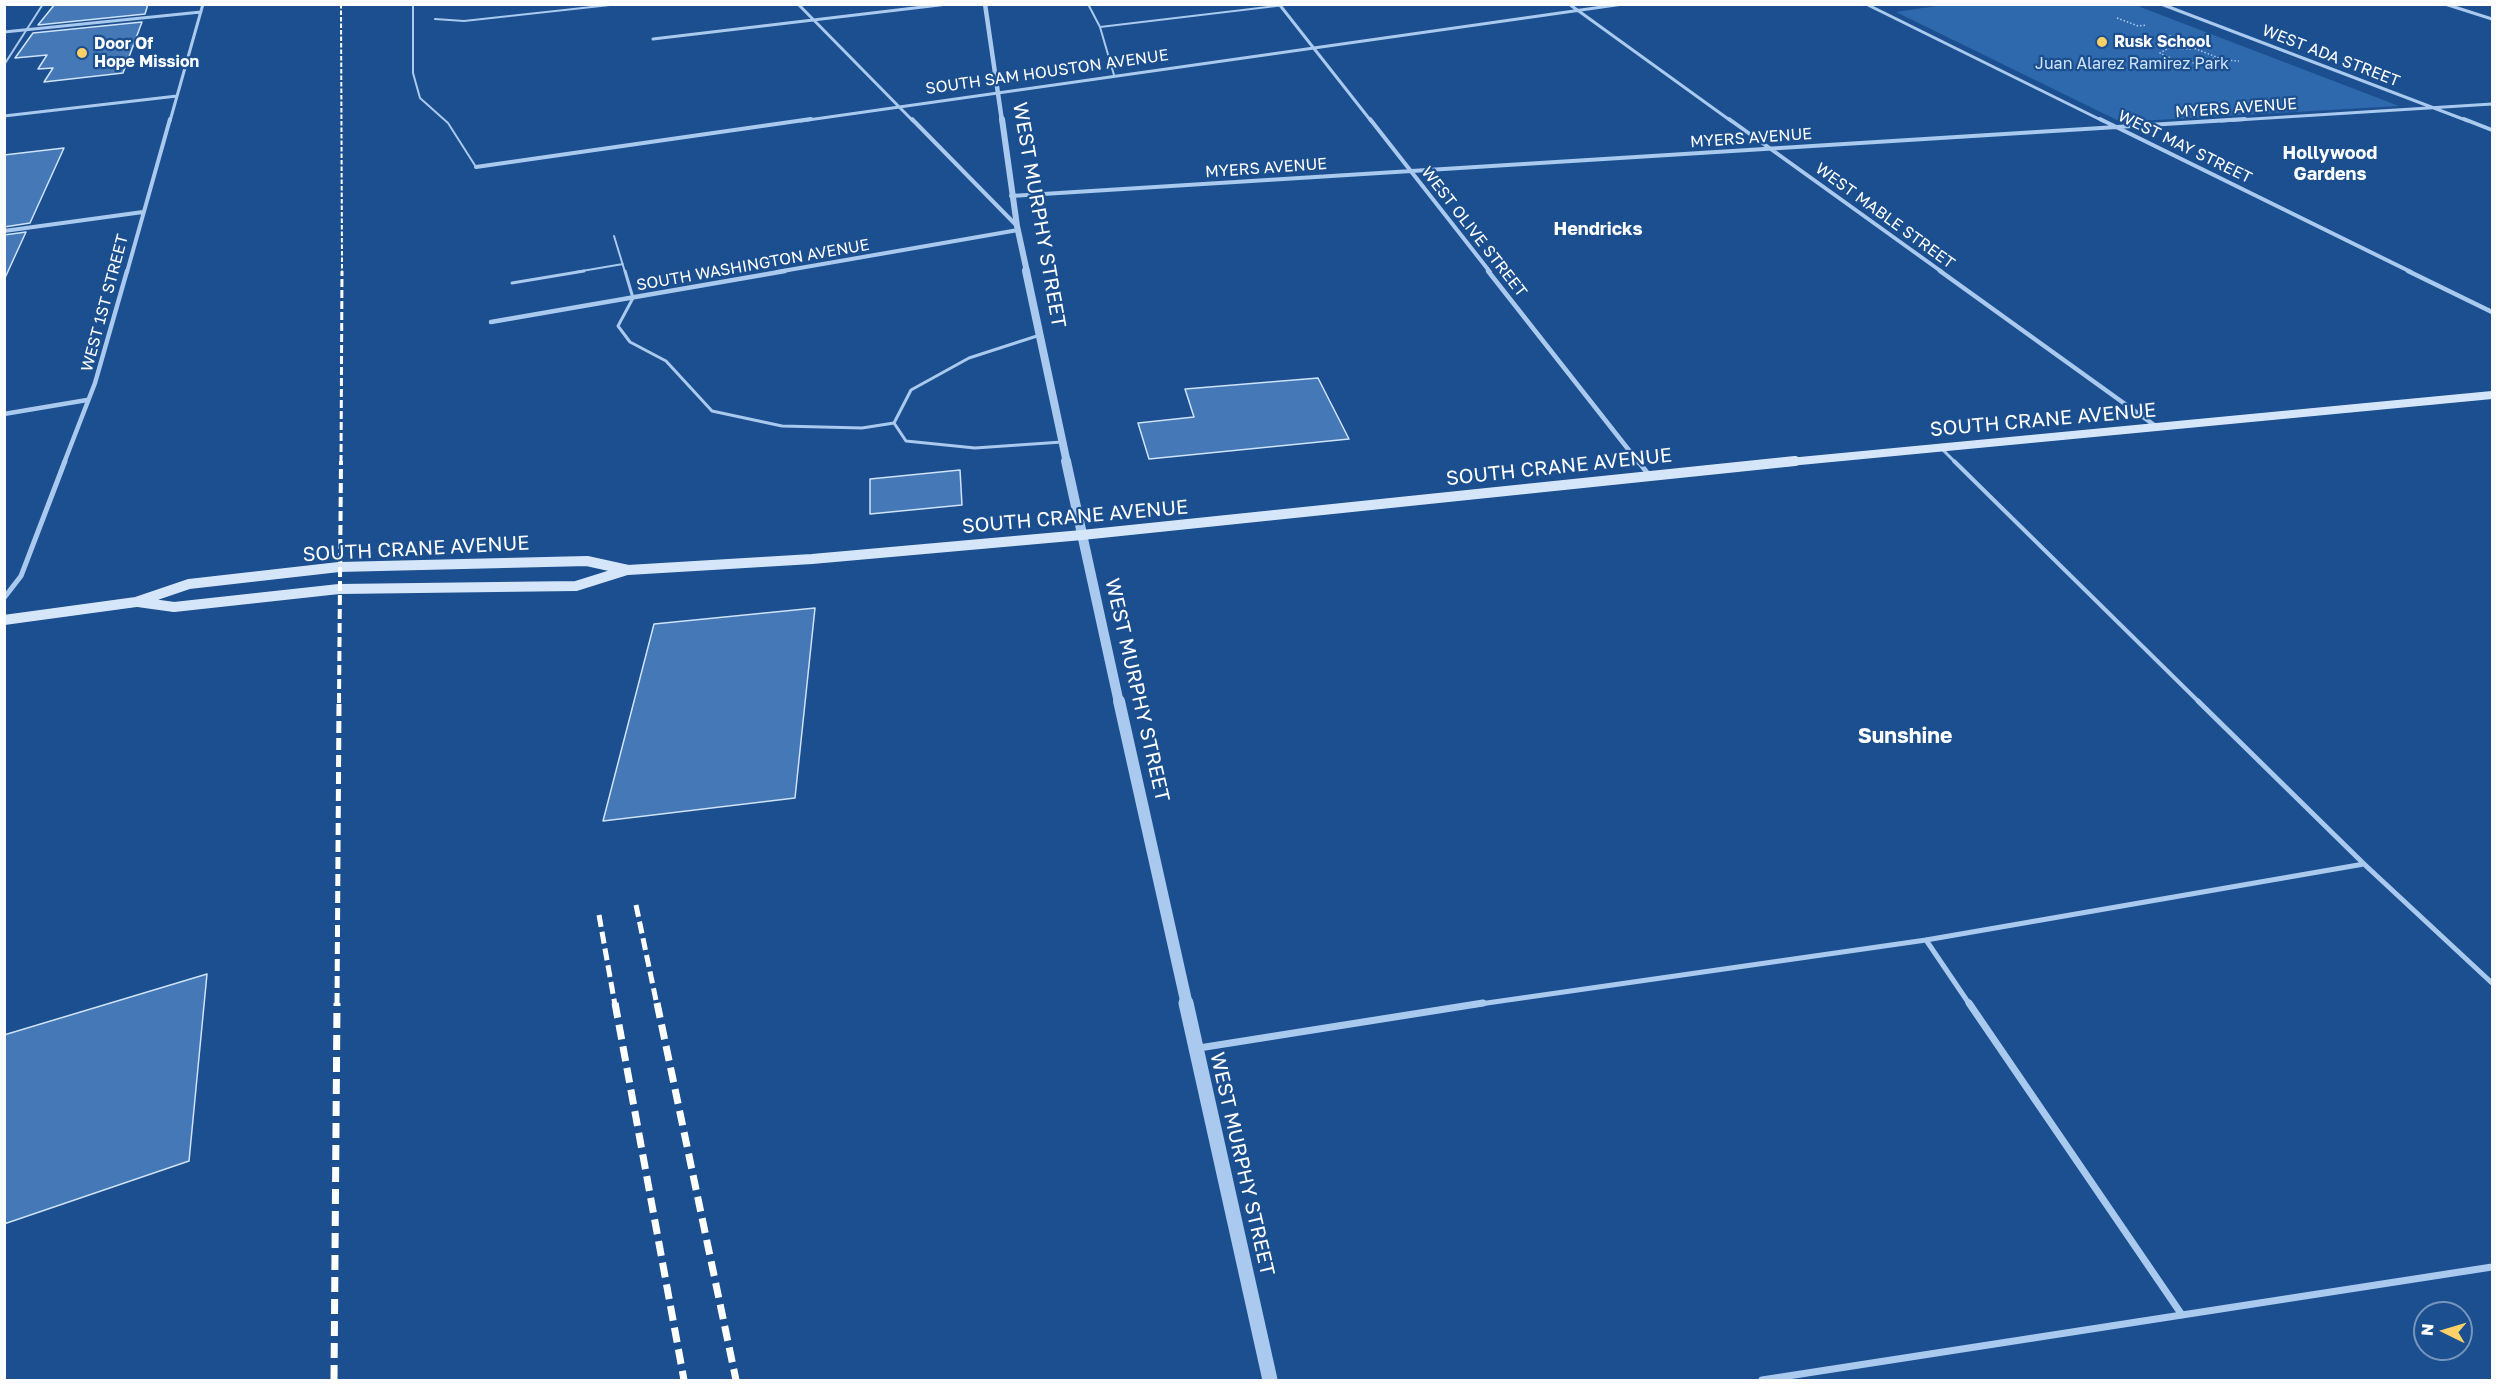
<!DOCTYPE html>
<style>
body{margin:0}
#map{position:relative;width:2497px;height:1385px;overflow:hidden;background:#1b4f8f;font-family:"Golos Text",sans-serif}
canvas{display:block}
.frame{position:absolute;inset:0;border:6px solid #fff;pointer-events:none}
.north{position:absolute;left:2413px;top:1301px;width:60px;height:60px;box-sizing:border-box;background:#1b4f8f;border:2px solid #7695bc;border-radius:50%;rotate:275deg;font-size:16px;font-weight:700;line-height:24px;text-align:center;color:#fff}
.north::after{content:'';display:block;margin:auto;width:21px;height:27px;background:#ffd166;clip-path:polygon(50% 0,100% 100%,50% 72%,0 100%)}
</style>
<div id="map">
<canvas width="2497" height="1385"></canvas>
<div class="frame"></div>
<div class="north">N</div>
</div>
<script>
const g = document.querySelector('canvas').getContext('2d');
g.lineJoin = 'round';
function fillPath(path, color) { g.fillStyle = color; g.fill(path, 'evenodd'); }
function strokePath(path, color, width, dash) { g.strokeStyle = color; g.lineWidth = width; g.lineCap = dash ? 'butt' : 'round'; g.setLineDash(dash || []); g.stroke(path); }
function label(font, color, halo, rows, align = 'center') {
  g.font = font + ' "Golos Text",sans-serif'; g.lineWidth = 4.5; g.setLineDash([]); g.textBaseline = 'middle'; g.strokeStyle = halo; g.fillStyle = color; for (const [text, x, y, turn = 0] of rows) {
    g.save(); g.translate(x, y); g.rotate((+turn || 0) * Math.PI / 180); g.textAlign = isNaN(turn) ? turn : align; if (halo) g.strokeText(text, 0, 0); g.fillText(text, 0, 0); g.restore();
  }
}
fillPath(new Path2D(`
 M1943,5H2135L2399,106L2121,122L1896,12Z`), '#2e69ad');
const building = new Path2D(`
 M55,4H148L145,14L38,25Z
 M142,22L123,73L44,82L53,68L38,69L47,55L15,58L33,33Z
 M64,148L30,223L4,227V155Z
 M26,232L4,280V235Z
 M1318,378L1349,439L1149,459L1138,423L1194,417L1185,389Z
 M960,470L962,505L870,514V479Z
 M815,608L795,798L603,821L654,624Z
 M207,974L189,1161L4,1224V1035Z`);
fillPath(building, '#4478b7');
strokePath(building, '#cfe3fa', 1.5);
strokePath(new Path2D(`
 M2117,18L2138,26L2147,25
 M2171,36H2163L2224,60L2239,61
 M2191,49L2169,48L2160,53C2175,61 2198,68 2214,58`), '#a9c9ee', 1.5, [1.5, 2]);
strokePath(new Path2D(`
 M413,4V73L420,98L448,123L476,167
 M1088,4L1100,27L1114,75
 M435,19L464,21L619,4
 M1100,27L1293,4
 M4,65L43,4
 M614,236L625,272
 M576,272L623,264`), '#a9c9ee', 2);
strokePath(new Path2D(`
 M625,271L633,298L618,326L630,342L666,361L712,411L782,426L862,428L894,423
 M512,283L584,271
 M1040,335L969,358L911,390L894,423L906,441L975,448L1062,442
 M1941,448L1956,463`), '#a9c9ee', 3);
strokePath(new Path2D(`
 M1954,461L2200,703`), '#a9c9ee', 4);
strokePath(new Path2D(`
 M2198,701L2364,864L2492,983
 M1926,940L1970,1005
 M1473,1005L1926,940L2364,864`), '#a9c9ee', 5);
strokePath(new Path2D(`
 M1969,1003L2182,1315
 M1199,1048L1483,1003
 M1762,1380L2492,1267`), '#a9c9ee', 7);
strokePath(new Path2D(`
 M798,4L913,121
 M1279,4L1371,121
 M1569,4L1731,121
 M1866,4L2103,121
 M2161,4L2468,121
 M2445,4L2492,19
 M4,32L201,12
 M653,39L948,4
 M4,116L177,96
 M170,121L203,4
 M801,121L1623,4
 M2221,121L2492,104`), '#a9c9ee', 3);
strokePath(new Path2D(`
 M912,119L1017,226
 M1370,119L1490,272
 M1729,119L1942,272
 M2100,119L2411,272
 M2464,119L2492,130
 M476,167L811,119
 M1011,196L2245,119
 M4,231L143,212
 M127,272L170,119
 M777,272L1018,230`), '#a9c9ee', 4);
strokePath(new Path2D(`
 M1488,271L1639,463
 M1940,271L2157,427
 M2408,271L2492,312
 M491,322L785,271
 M4,414L87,400
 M64,463L95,383L127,271`), '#a9c9ee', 4.5);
strokePath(new Path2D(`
 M1638,461L1649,475
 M4,598L21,576L65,461`), '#a9c9ee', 5);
strokePath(new Path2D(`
 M985,4L1002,121`), '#a9c9ee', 4.5);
strokePath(new Path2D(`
 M1002,119L1017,226L1027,272`), '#a9c9ee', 6);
strokePath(new Path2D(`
 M1026,271L1067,463`), '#a9c9ee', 8);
strokePath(new Path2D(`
 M1066,461L1119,703`), '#a9c9ee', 10);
strokePath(new Path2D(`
 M1119,701L1187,1005`), '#a9c9ee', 12);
strokePath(new Path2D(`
 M1186,1003L1270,1380`), '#a9c9ee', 15);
strokePath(new Path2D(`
 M1779,463L2492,395`), '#d6e6fa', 8);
strokePath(new Path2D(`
 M138,602L174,607L339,589L576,586L627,570
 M4,620L136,602L189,584L339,567L587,561L628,570L812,559L1082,535L1795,461`), '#d6e6fa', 10);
strokePath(new Path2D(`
 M341,4L342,272`), '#fff', 2, [4.5, 2]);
strokePath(new Path2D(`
 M341,463L342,271`), '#fff', 3, [8, 3]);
strokePath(new Path2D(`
 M339,703L341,461`), '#fff', 4, [10, 4]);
strokePath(new Path2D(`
 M636,905L657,1005
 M599,915L615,1005
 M337,1005L339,701`), '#fff', 5, [12, 5]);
strokePath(new Path2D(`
 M615,1003L684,1380
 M657,1003L736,1380
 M334,1380L337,1003`), '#fff', 7, [15, 7]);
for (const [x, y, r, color] of [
 [2102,42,6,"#ffd166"],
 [82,53,6,"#ffd166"]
]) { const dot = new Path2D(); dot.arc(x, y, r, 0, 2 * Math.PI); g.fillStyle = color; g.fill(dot); strokePath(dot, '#1b4f8f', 2); }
label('bold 16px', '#fff', '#1b4f8f', [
 ["Rusk School",2114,42],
 ["Door Of",94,44],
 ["Hope Mission",94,62]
], 'left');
label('16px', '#fff', '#1b4f8f', [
 ["WEST ADA STREET",2331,56,21],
 ["SOUTH SAM HOUSTON AVENUE",1047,72,-8],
 ["MYERS AVENUE",2236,108,-4],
 ["MYERS AVENUE",1751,138,-4],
 ["WEST MAY STREET",2185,147,26],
 ["MYERS AVENUE",1266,168,-4],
 ["WEST MABLE STREET",1885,216,36],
 ["WEST OLIVE STREET",1474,232,52],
 ["SOUTH WASHINGTON AVENUE",753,265,-10],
 ["WEST 1ST STREET",105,303,-75]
]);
label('16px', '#cfe3fa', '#1b4f8f', [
 ["Juan Alarez Ramirez Park",2132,64]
]);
label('bold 18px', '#fff', '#1b4f8f', [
 ["Hollywood",2330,153],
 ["Gardens",2330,174],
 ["Hendricks",1598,229]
]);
label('20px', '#fff', '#1b4f8f', [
 ["WEST MURPHY STREET",1039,215,80],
 ["SOUTH CRANE AVENUE",2043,420,-5],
 ["SOUTH CRANE AVENUE",1559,467,-6],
 ["SOUTH CRANE AVENUE",1075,517,-5],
 ["SOUTH CRANE AVENUE",416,549,-3],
 ["WEST MURPHY STREET",1137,690,77],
 ["WEST MURPHY STREET",1242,1164,77]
]);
label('bold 21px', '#fff', '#1b4f8f', [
 ["Sunshine",1905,736]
]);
</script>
